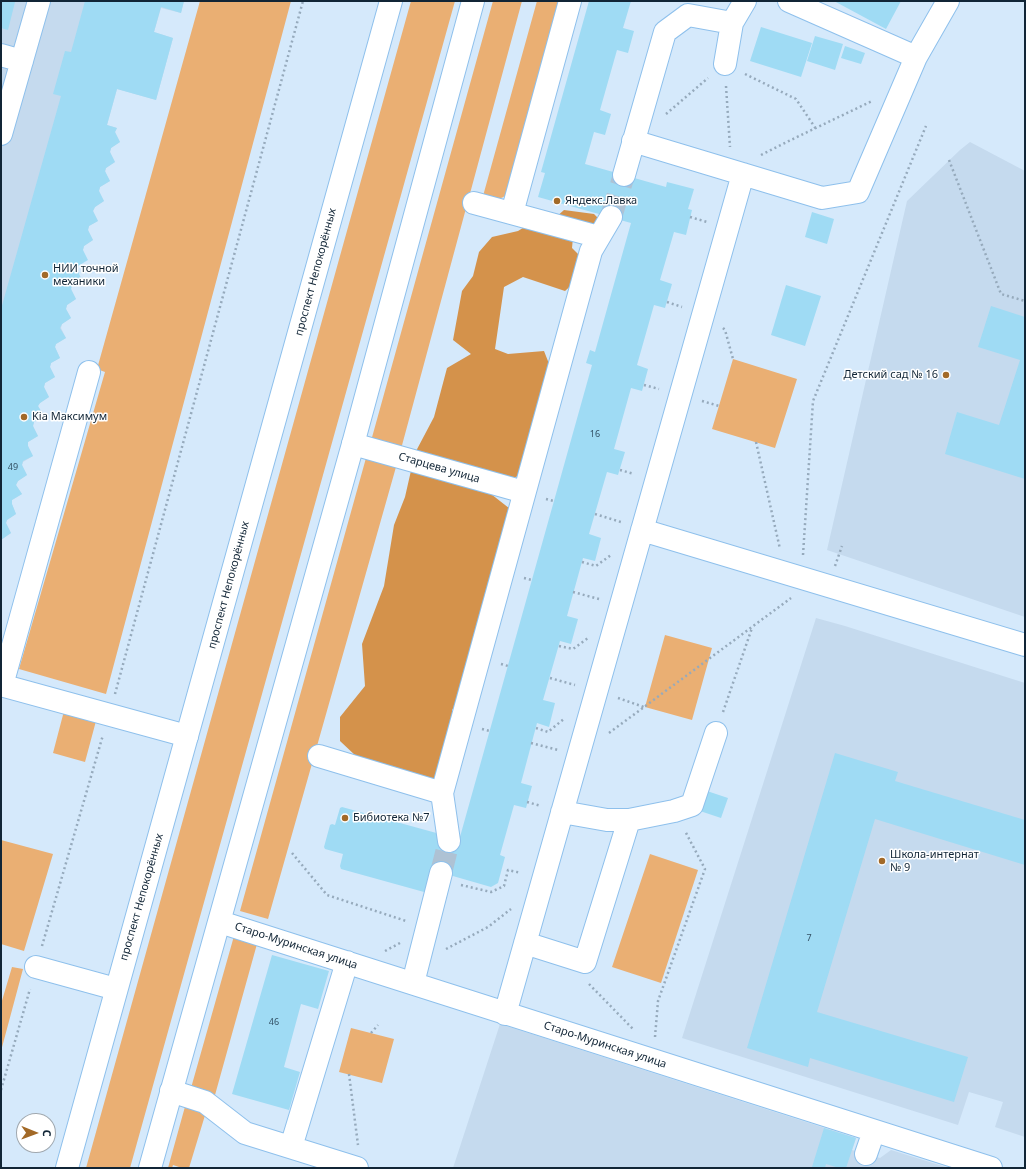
<!DOCTYPE html>
<meta charset="utf-8">
<style>
body{margin:0}
#map{position:relative;width:1026px;height:1169px;overflow:hidden;background:#d5e9fb;font-family:"Noto Sans",sans-serif}
canvas{display:block}
.frame{position:absolute;inset:0;border:2px solid #112536;pointer-events:none}
.north{position:absolute;left:16px;top:1113px;width:40px;height:40px;box-sizing:border-box;background:#fff;border:1px solid #a0a8af;border-radius:50%;rotate:91deg;font-size:11px;font-weight:700;line-height:16px;text-align:center;color:#112536}
.north::after{content:'';display:block;margin:auto;width:14px;height:18px;background:#a26927;clip-path:polygon(50% 0,100% 100%,50% 72%,0 100%)}
</style>
<div id="map">
<canvas width="1026" height="1169"></canvas>
<div class="frame"></div>
<div class="north">С</div>
</div>
<script>
const g = document.querySelector('canvas').getContext('2d');
g.lineJoin = 'round';
function fillPath(path, color) { g.fillStyle = color; g.fill(path, 'evenodd'); }
function strokePath(path, color, width, dash) { g.strokeStyle = color; g.lineWidth = width; g.lineCap = dash ? 'butt' : 'round'; g.setLineDash(dash || []); g.stroke(path); }
function label(font, color, halo, rows, align = 'center') {
  g.font = font + ' "Noto Sans",sans-serif'; g.lineWidth = 3; g.setLineDash([]); g.textBaseline = 'middle'; g.strokeStyle = halo; g.fillStyle = color; for (const [text, x, y, turn = 0] of rows) {
    g.save(); g.translate(x, y); g.rotate((+turn || 0) * Math.PI / 180); g.textAlign = isNaN(turn) ? turn : align; if (halo) g.strokeText(text, 0, 0); g.fillText(text, 0, 0); g.restore();
  }
}
fillPath(new Path2D(`
 M1,1H184L181,13L161,8L154,32L173,38L156,100L117,89L107,125L117,128L115,132L120,142L111,148L110,152L115,162L106,168L105,172L110,181L100,187L99,191L104,201L95,207L93,211L98,221L89,226L88,230L93,240L84,246L77,270L82,280L72,286L71,289L76,299L67,305L66,309L71,318L62,324L61,328L66,338L56,344L55,347L60,358L51,363L50,367L55,377L45,383L44,387L49,397L40,403L38,406L44,416L34,422L33,426L38,436L28,442V446L33,456L23,462L22,465L27,475L18,481L16,485L22,494L12,500V504L16,514L7,520L6,523L11,533L2,539L1,541Z
 M970,142L1025,171V617L827,550L907,201L960,150Z
 M816,618L845,626L1025,683V1137L995,1127L1003,1102L969,1092L958,1125L682,1038Z
 M500,1024L856,1138L852,1150L880,1158L891,1150L949,1168H453Z`), '#c5daee');
fillPath(new Path2D(`
 M200,1H291L106,694L19,669L105,372L97,369Z
 M411,1H455L130,1168H86Z
 M493,1H522L401,449L371,441Z
 M537,1H562L509,193C500,201 494,199 483,196Z
 M733,359L797,379L775,448L712,429Z
 M366,458L396,467L268,919L240,911Z
 M665,635L712,648L692,720L645,707Z
 M64,711L96,721L85,762L53,753Z
 M1,840L53,854L24,951L1,944Z
 M650,854L698,870L661,983L612,967Z
 M234,936L257,944L215,1095L191,1088Z
 M12,967L23,969L1,1051V1004Z
 M351,1028L394,1039L382,1083L339,1072Z
 M186,1103L206,1112L189,1168H182L173,1165L172,1168H168Z`), '#eaaf73');
fillPath(new Path2D(`
 M564,210L594,214L599,219L593,224L574,227L572,248L591,267L565,291L523,277L504,287L495,349L508,354L544,351L559,389L526,473L513,478L491,494L514,512L474,682L452,710L454,747L437,778L416,781L357,757L340,741V717L365,686L362,644L384,586L394,525L405,497L415,453L434,417L447,368L471,354L453,340L462,291L473,276L479,252L492,237L518,231L531,223L546,226Z`), '#d4924b');
fillPath(new Path2D(`
 M1,1L15,2L8,30L1,28Z
 M85,1H184L181,13L161,7L154,32L173,38L156,100L117,89L107,125L117,128L115,132L120,142L111,148L110,152L115,162L106,168L105,171L110,181L100,187L99,191L104,201L95,207L93,211L98,221L89,226L88,230L93,240L84,246L83,250L88,260L78,266L77,270L82,280L72,285L71,289L76,299L67,305L66,309L71,318L62,324L60,328L66,338L56,344L55,347L60,358L51,363L50,367L55,377L45,383L44,387L49,397L40,403L38,406L44,416L34,422L33,426L38,436L28,442V446L33,456L23,461L22,465L27,475L18,481L16,485L22,494L12,500V504L16,514L7,520L6,523L11,533L1,540V309L61,96L53,94L65,51L71,52Z
 M589,1H631L623,28L634,31L628,53L617,50L600,110L611,114L605,135L594,132L585,164L666,187L667,182L694,189L688,209L692,210L686,235L674,232L660,280L672,284L665,308L654,305L637,365L648,369L642,391L631,388L614,449L625,452L618,475L607,472L589,534L601,538L595,561L583,558L567,616L578,619L571,644L560,641L543,700L555,703L549,727L537,723L521,783L532,786L526,808L514,805L500,855L505,857L498,883L491,887L432,870L427,890L424,892L341,869L340,866L343,854L325,849L324,847L330,825L332,824L335,825L340,808L342,807L440,834L458,844L592,365L586,363L590,350L595,352L631,223L538,197L545,173L541,172Z
 M834,1H901L886,29Z
 M761,27L812,43L801,77L750,61Z
 M815,36L843,44L835,70L807,61Z
 M845,46L865,53L861,64L841,58Z
 M812,212L834,219L827,244L805,237Z
 M786,285L821,296L805,346L771,335Z
 M991,306L1025,317V479L945,454L957,412L999,425L1020,360L978,347Z
 M835,753L898,772L895,781L1025,820V865L875,819L817,1012L968,1057L954,1102L810,1058L808,1067L747,1048Z
 M707,791L728,798L721,818L700,811Z
 M272,955L329,971L318,1009L301,1004L284,1067L300,1072L289,1110L232,1094Z
 M824,1128L856,1138L846,1168H839L826,1164L825,1168L812,1167Z`), '#9fdbf4');
strokePath(new Path2D(`
 M611,217L624,175
 M441,873L449,841`), '#aec2d4', 22, [22, 11]);
const minor = new Path2D(`
 M789,1L916,57
 M1,55L22,61
 M725,64L732,23
 M1,134L39,1
 M633,141L822,198L858,192L916,57L948,1
 M624,175L665,32L688,15L732,23L745,1
 M474,203L599,237
 M512,213L570,1
 M353,444L524,492
 M642,530L1025,645
 M1,685L187,736
 M2,685L89,372
 M319,756L442,793
 M629,820L674,811L692,805L716,733
 M449,841L442,793L591,251L611,217
 M220,922L991,1168
 M525,943L585,962L629,820H607L562,812
 M36,967L116,989
 M413,983L441,873
 M505,1014L743,174
 M171,1091L205,1102L245,1133L357,1168
 M291,1147L347,962
 M866,1154L874,1131`);
const major = new Path2D(`
 M67,1168L391,1
 M150,1168L353,444L473,1`);
strokePath(minor, '#8ec0ec', 24);
strokePath(major, '#8ec0ec', 24);
strokePath(new Path2D(`
 M745,74L796,99L816,129
 M726,86L730,147
 M666,114L708,78
 M761,155C798,136 835,119 872,101
 M949,160L1001,294L1025,301
 M690,217L707,222
 M667,302L682,307
 M723,328L725,330L733,359
 M644,385L659,389
 M702,401L719,406
 M756,442L780,549
 M620,470L634,474
 M546,499L554,501
 M595,514L621,522
 M803,555L813,401L926,126
 M582,562L596,566L611,555
 M835,566L842,546
 M524,578L532,580
 M573,592L599,599
 M559,646L573,649L588,638
 M501,664L508,666
 M550,678L575,685
 M115,694L303,1
 M618,698L644,707
 M723,712L752,628
 M536,728L548,732L565,718
 M482,729L490,731
 M609,733L791,598
 M531,743L558,750
 M527,802L541,806
 M292,853L327,895L406,921
 M461,885L491,892L504,886L508,870L521,873
 M42,946L103,735
 M446,949L488,927L511,909
 M385,951L400,943
 M589,984L633,1029
 M371,1033L378,1025
 M655,1037L658,1001L705,869L685,831
 M349,1074L358,1145
 M1,1090L30,989`), '#96aabc', 2.5, [2, 3]);
strokePath(minor, '#fff', 22);
strokePath(major, '#fff', 22);
for (const [x, y, r, color] of [
 [557,201,4,"#a26927"],
 [45,275,4,"#a26927"],
 [946,375,4,"#a26927"],
 [24,417,4,"#a26927"],
 [345,818,4,"#a26927"],
 [882,861,4,"#a26927"]
]) { const dot = new Path2D(); dot.arc(x, y, r, 0, 2 * Math.PI); g.fillStyle = color; g.fill(dot); strokePath(dot, '#fff', 1.5); }
label('9px', '#345266', null, [
 ["16",595,434],
 ["49",13,467],
 ["7",809,938],
 ["46",274,1022]
]);
label('11px', '#112536', '#fff', [
 ["Яндекс.Лавка",565,201],
 ["НИИ точной",53,269],
 ["механики",53,282],
 ["Детский сад № 16",938,375,"right"],
 ["Kia Максимум",32,417],
 ["Бибиотека №7",353,818],
 ["Школа-интернат",890,855],
 ["№ 9",890,868]
], 'left');
label('11px', '#112536', '#fff', [
 ["проспект Непокорённых",316,272,-75],
 ["Старцева улица",439,468,16],
 ["проспект Непокорённых",229,585,-75],
 ["проспект Непокорённых",142,897,-74],
 ["Старо-Муринская улица",296,946,18],
 ["Старо-Муринская улица",605,1045,18]
]);
</script>
